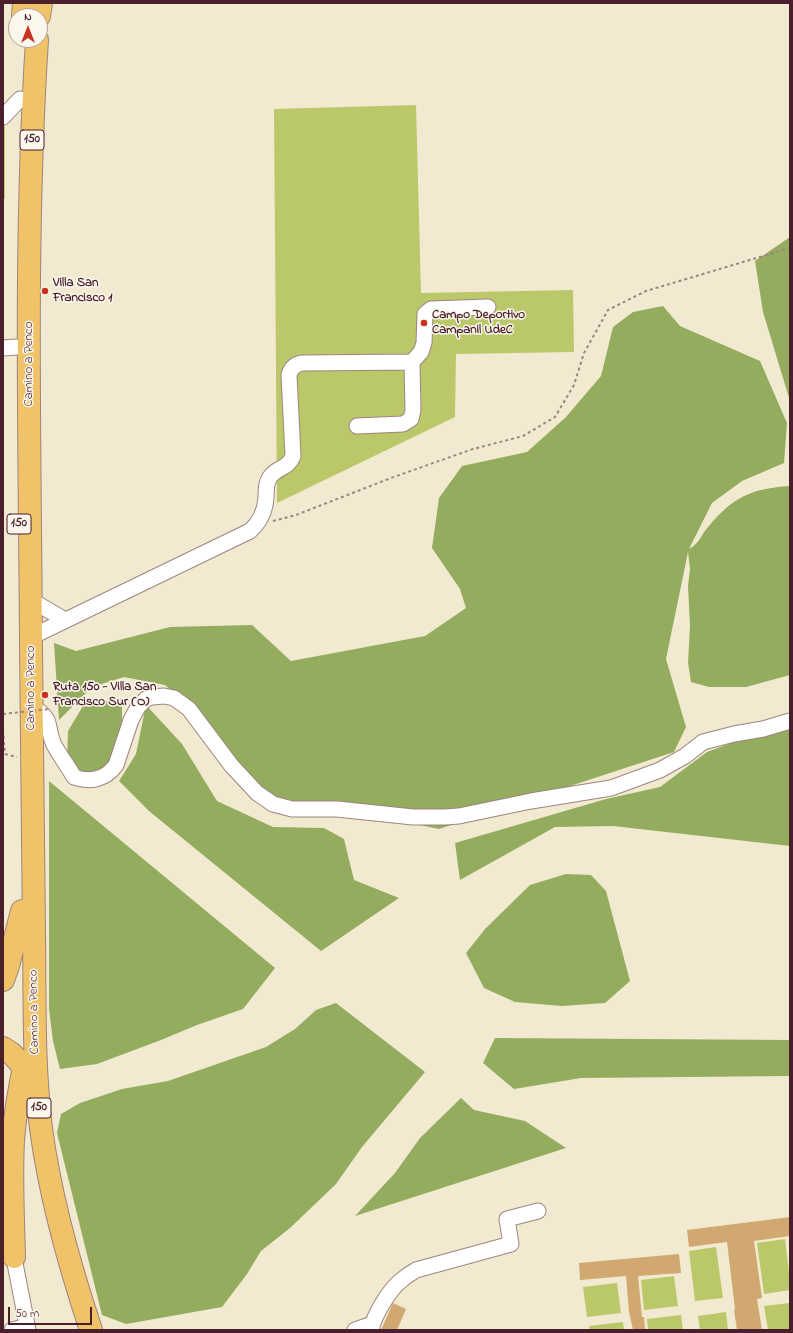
<!DOCTYPE html>
<style>
body{margin:0}
#map{position:relative;width:793px;height:1333px;overflow:hidden;background:#f1ead1;font-family:"Indie Flower",sans-serif}
canvas{display:block}
.frame{position:absolute;inset:0;border:4px solid #4a1f2b;pointer-events:none}
.north{position:absolute;left:8px;top:8px;width:40px;height:40px;box-sizing:border-box;background:#fbf7ec;border:1px solid #b4a19f;border-radius:50%;rotate:0deg;font-size:11px;font-weight:700;line-height:16px;text-align:center;color:#4a1f2b}
.north::after{content:'';display:block;margin:auto;width:14px;height:18px;background:#c8321e;clip-path:polygon(50% 0,100% 100%,50% 72%,0 100%)}
.scale{position:absolute;left:8px;top:1307px;width:84px;height:18px;box-sizing:border-box;border:2px solid #4a1f2b;border-top:0;padding-left:5px;font-size:12px;line-height:14px;white-space:nowrap;color:#4a1f2b;-webkit-text-stroke:3px #fbf7ec;paint-order:stroke}
</style>
<div id="map">
<canvas width="793" height="1333"></canvas>
<div class="frame"></div>
<div class="north">N</div>
<div class="scale">50 m</div>
</div>
<script>
const g = document.querySelector('canvas').getContext('2d');
g.lineJoin = 'round';
function fillPath(path, color) { g.fillStyle = color; g.fill(path, 'evenodd'); }
function strokePath(path, color, width, dash) { g.strokeStyle = color; g.lineWidth = width; g.lineCap = dash ? 'butt' : 'round'; g.setLineDash(dash || []); g.stroke(path); }
function label(font, color, halo, rows, align = 'center') {
  g.font = font + ' "Indie Flower",sans-serif'; g.lineWidth = 3; g.setLineDash([]); g.textBaseline = 'middle'; g.strokeStyle = halo; g.fillStyle = color; for (const [text, x, y, turn = 0] of rows) {
    g.save(); g.translate(x, y); g.rotate((+turn || 0) * Math.PI / 180); g.textAlign = isNaN(turn) ? turn : align; if (halo) g.strokeText(text, 0, 0); g.fillText(text, 0, 0); g.restore();
  }
}
fillPath(new Path2D(`
 M416,105L421,293L573,290L574,352L456,354L455,417L277,503L274,109Z
 M5,124V199H3V126Z
 M785,1239L790,1280V1290L764,1294L757,1243Z
 M716,1247L723,1298L695,1301L689,1251Z
 M674,1276L678,1306L644,1310L641,1280Z
 M617,1283L621,1313L587,1317L583,1287Z
 M790,1303V1330H768L764,1306Z
 M726,1312L728,1330H700L698,1316Z
 M681,1315L683,1330H648L647,1319Z
 M623,1322L624,1330H590L589,1326Z`), '#bbc86a');
fillPath(new Path2D(`
 M790,237V401L763,312L755,261Z
 M663,306L680,326L760,361L787,423L784,463L742,481L712,503L689,549C699,544 701,535 708,527C734,496 751,489 790,486V675L746,687H709L691,682L688,663L690,625L688,586L690,569L688,552L666,659L686,727L674,752L439,829L351,811L277,807L202,719L165,685L124,677L92,687L59,720L54,643L76,651L170,627L252,625L291,661L425,636L466,608L460,589L432,548L439,498L462,466L527,452L566,417L601,376L613,327L633,312Z
 M122,698V727L118,758L95,782L67,761L68,731L83,706Z
 M146,705L182,744L217,801L273,827L324,828L344,839L354,880L399,898L321,951L149,811L119,781L136,754Z
 M790,721V846L613,826L555,827L460,880L455,843L606,799L660,787L707,752Z
 M49,781L275,968L243,1009L197,1025L161,1040L97,1064L60,1069L53,1041L49,1009Z
 M566,874L591,875L606,891L630,981L605,1003L562,1006L515,1002L484,988L466,953L485,929L530,885Z
 M336,1003L425,1072L362,1147L336,1184L290,1228L261,1251L247,1274L222,1307L126,1324L102,1315L57,1133L61,1114L80,1103L122,1089L168,1081L266,1047L295,1029L316,1010Z
 M495,1038L790,1040V1076L581,1078L514,1089L483,1063Z
 M461,1098L474,1110L525,1121L566,1148L355,1216L395,1173L420,1138Z`), '#94ac5e');
fillPath(new Path2D(`
 M790,1217V1236L754,1241L762,1298L757,1299L762,1330H737L734,1310L735,1309L727,1242L689,1247L687,1230Z
 M679,1254L681,1273L638,1276L642,1317H644L645,1330H633L629,1312L626,1276L580,1280L579,1263Z
 M393,1303L406,1309L397,1330H381Z`), '#d1a870');
const minor = new Path2D(`
 M3,117L20,99
 M3,348L17,347
 M357,426L403,424L411,419L413,410L412,362
 M31,600L65,620
 M31,637L250,531C260,522 265,512 266,498C266,491 266,483 270,477C277,467 288,469 293,456L289,375C291,368 295,364 302,363L412,362L421,352L424,343L425,314L431,309L488,307
 M32,706C55,721 45,725 54,745C60,756 68,766 74,777C90,783 106,779 116,765L131,720L138,707L146,699L152,697L164,696L174,698L189,709L231,765L257,793L273,804L292,809H337L413,817H445L459,816L531,801L611,788L660,770L685,756L703,742L734,734L763,729L790,721
 M12,1248L28,1330
 M12,1330L27,1326
 M355,1330L372,1324
 M371,1330C374,1315 390,1288 403,1279C407,1275 412,1273 416,1270L511,1244L507,1219L538,1211`);
const highway = new Path2D(`
 M23,16L24,3
 M39,16L41,3
 M37,40C24,242 30,444 31,646C32,742 33,837 34,933C35,998 33,1063 41,1128C50,1197 69,1264 91,1330
 M3,980L8,966L22,911
 M3,1048L12,1054L24,1067
 M14,1257C13,1218 11,1179 13,1140C15,1115 19,1091 24,1067`);
strokePath(minor, '#9e847e', 17);
strokePath(highway, '#9e847e', 24);
strokePath(new Path2D(`
 M273,521L296,515L391,478L473,449L523,436L555,417L574,385L584,353L608,310L646,291L790,248
 M3,730L5,754L17,757`), '#9e847e', 2, [3, 3]);
strokePath(minor, '#fff', 15);
strokePath(highway, '#f1c369', 22);
strokePath(new Path2D(`
 M3,714L49,709`), '#9e847e', 2, [3, 3]);
for (const [x, y, r, color] of [
 [45,291,4,"#c8321e"],
 [424,323,4,"#c8321e"],
 [45,695,4,"#c8321e"]
]) { const dot = new Path2D(); dot.arc(x, y, r, 0, 2 * Math.PI); g.fillStyle = color; g.fill(dot); strokePath(dot, '#fbf7ec', 1.5); }
for (const [x, y, w] of [
 [32,140,24],
 [19,524,24],
 [39,1108,24]
]) { const box = new Path2D(); box.roundRect(x - w / 2, y - 10, w, 20, 3); g.fillStyle = '#fbf7ec'; g.fill(box); strokePath(box, '#4a1f2b', 1); }
label('bold 12px', '#4a1f2b', null, [
 ["150",32,140],
 ["150",19,524],
 ["150",39,1108]
]);
label('bold 13px', '#4a1f2b', '#fbf7ec', [
 ["Villa San",53,284],
 ["Francisco 1",53,299],
 ["Campo Deportivo",432,316],
 ["Campanil UdeC",432,331],
 ["Ruta 150 - Villa San",53,688],
 ["Francisco Sur (O)",53,703]
], 'left');
label('13px', '#4a1f2b', '#fbf7ec', [
 ["Camino a Penco",30,364,-90],
 ["Camino a Penco",32,688,-90],
 ["Camino a Penco",35,1012,-91]
]);
</script>
